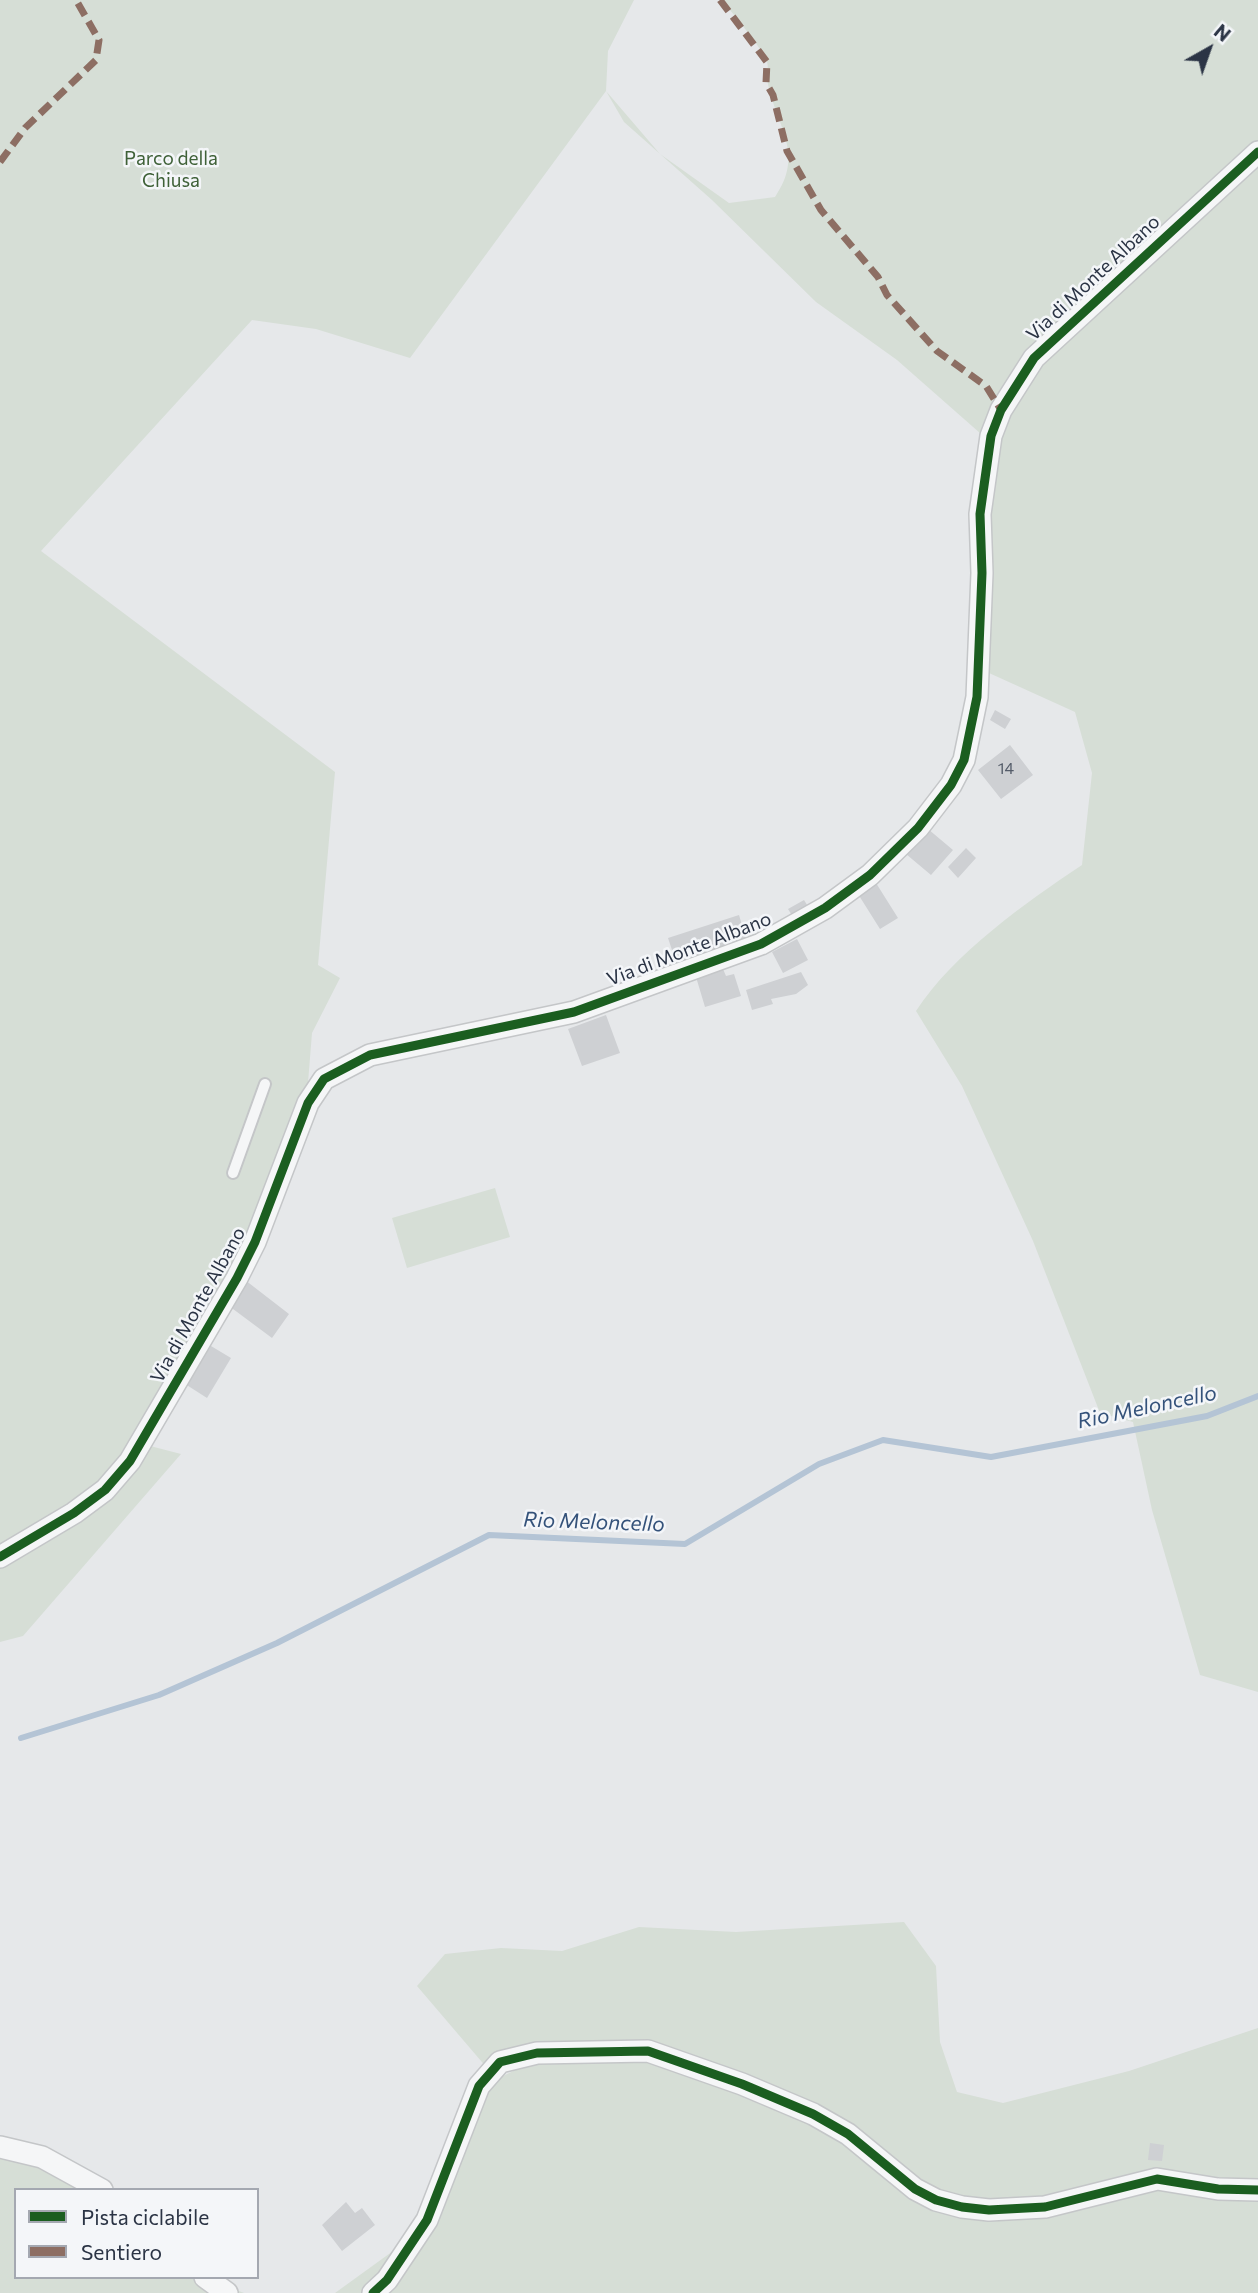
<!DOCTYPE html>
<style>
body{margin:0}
#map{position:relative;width:1258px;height:2293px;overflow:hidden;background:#e6e8ea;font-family:Commissioner,sans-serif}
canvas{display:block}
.legend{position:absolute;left:14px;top:2188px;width:245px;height:91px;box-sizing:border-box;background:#f4f6f9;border:2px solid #a4a8b1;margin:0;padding:9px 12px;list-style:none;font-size:21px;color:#2b3445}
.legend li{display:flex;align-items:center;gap:14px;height:35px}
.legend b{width:35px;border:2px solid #a4a8b1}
.north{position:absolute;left:1174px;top:14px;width:70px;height:70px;-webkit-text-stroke:5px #f4f6f9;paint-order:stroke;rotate:40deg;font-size:19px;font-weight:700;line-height:28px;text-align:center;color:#2b3445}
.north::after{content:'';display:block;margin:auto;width:24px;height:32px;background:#2b3445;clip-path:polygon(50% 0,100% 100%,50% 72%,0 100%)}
</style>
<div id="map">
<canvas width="1258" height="2293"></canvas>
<ul class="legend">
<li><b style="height:9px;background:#1b5e20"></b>Pista ciclabile</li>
<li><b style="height:9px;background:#8d6e63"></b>Sentiero</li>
</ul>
<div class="north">N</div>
</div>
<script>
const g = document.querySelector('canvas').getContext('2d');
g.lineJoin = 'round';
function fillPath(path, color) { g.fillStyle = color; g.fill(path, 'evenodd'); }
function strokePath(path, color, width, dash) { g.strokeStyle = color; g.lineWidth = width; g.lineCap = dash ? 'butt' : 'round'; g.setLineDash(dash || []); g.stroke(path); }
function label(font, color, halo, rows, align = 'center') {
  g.font = font + ' Commissioner,sans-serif'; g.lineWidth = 5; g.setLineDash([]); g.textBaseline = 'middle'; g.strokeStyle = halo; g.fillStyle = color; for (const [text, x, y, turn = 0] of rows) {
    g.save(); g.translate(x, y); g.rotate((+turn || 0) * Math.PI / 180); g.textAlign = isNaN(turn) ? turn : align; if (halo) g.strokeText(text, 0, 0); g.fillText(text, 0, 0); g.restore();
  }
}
fillPath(new Path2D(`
 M0,0H634L608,51L606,91L660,154L729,203L775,197C805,154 777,127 768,84C766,77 769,68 767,62C763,49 732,13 722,0H1258V1692L1200,1675L1152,1510L1133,1422L1100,1413L1033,1241L962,1086L916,1011C953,954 1025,903 1082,865L1092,773L1075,712L978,668L989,441L897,360L816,302L712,200L624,122L606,91L410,358L316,329L252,320L41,551L335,772L318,965L340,978L312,1033L307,1095L285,1150L201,1332L131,1441L181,1454L23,1636L0,1642Z
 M495,1188L510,1237L407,1268L392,1218Z
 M904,1922L936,1966L940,2042L957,2092L1003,2103L1129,2071L1258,2028V2293H335L440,2217L472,2091L534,2061L487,2068L417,1986L445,1954L501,1948L562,1951L639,1927L736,1932Z
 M0,2143L95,2190H16V2277H202L244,2293H0Z`), '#d6ded6');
strokePath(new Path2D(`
 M21,1738L159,1695L277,1643L489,1535L685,1544L819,1464L883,1440L991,1457L1207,1416L1258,1396`), '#b4c4d5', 6);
fillPath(new Path2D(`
 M995,710L1011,719L1005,729L990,720Z
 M1010,745L1033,775L1001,799L978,770Z
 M928,829L953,850L931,875L906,854Z
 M966,848L976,858L958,878L948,867Z
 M876,883L898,918L880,929L858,894Z
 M804,900L809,908L793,917L788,909Z
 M739,915L747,942L677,965L668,938Z
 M797,939L808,960L783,973L772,952Z
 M723,969L726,976L734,974L741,996L705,1007L696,977Z
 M801,972L808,985L796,994L771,999L773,1004L752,1010L746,990Z
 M606,1015L620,1053L582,1066L568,1029Z
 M245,1280L289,1314L272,1338L229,1306Z
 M206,1343L231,1358L207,1398L182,1382Z
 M1150,2143L1164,2145L1162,2161L1148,2160Z
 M346,2202L355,2213L362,2208L375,2225L342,2251L322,2225Z`), '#ced0d3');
const service = new Path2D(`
 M233,1173L265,1084`);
const minor = new Path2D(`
 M0,1557L74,1513L105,1490L130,1461L237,1278L255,1242L308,1103L324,1079L370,1055L574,1012L761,944L825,908L870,875L918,828L951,785L964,760L977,697L982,573L980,514L991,436L1001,410L1034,358L1258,152
 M0,2147L42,2157L102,2190
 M205,2277L227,2293
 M373,2293L387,2280L427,2220L479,2086L500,2062L537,2053L648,2051L742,2084L813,2114L848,2134L915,2189L936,2200L962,2207L989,2210L1045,2207L1157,2179L1218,2189L1258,2190`);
strokePath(service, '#c4c6c8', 14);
strokePath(minor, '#c4c6c8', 24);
strokePath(service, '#f5f6f7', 10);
strokePath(minor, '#f5f6f7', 21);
strokePath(new Path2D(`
 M720,0L767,62L766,83L773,95L787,151L821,210L878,277L887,295L937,351L986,386L1001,410
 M0,162L25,128L96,60L99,40L76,0`), '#8d6e63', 7, [14, 7]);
strokePath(new Path2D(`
 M0,1557L74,1513L105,1490L130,1461L237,1278L255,1242L308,1103L324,1079L370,1055L574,1012L761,944L825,908L870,875L918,828L951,785L964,760L977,697L982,573L980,514L991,436L1001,410L1034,358L1258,152
 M373,2293L387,2280L427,2220L479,2086L500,2062L537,2053L648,2051L742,2084L813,2114L848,2134L915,2189L936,2200L962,2207L989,2210L1045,2207L1157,2179L1218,2189L1258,2190`), '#1b5e20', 9);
label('16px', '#545c69', null, [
 ["14",1006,769]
]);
label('19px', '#3f6138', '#f4f6f9', [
 ["Parco della",171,159],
 ["Chiusa",171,181]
]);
label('19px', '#2b3445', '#f4f6f9', [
 ["Via di Monte Albano",1093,278,-43],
 ["Via di Monte Albano",689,949,-21],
 ["Via di Monte Albano",198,1305,-61]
]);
label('italic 21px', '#34527a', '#f4f6f9', [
 ["Rio Meloncello",1147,1407,-12],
 ["Rio Meloncello",594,1522,2]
]);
</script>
